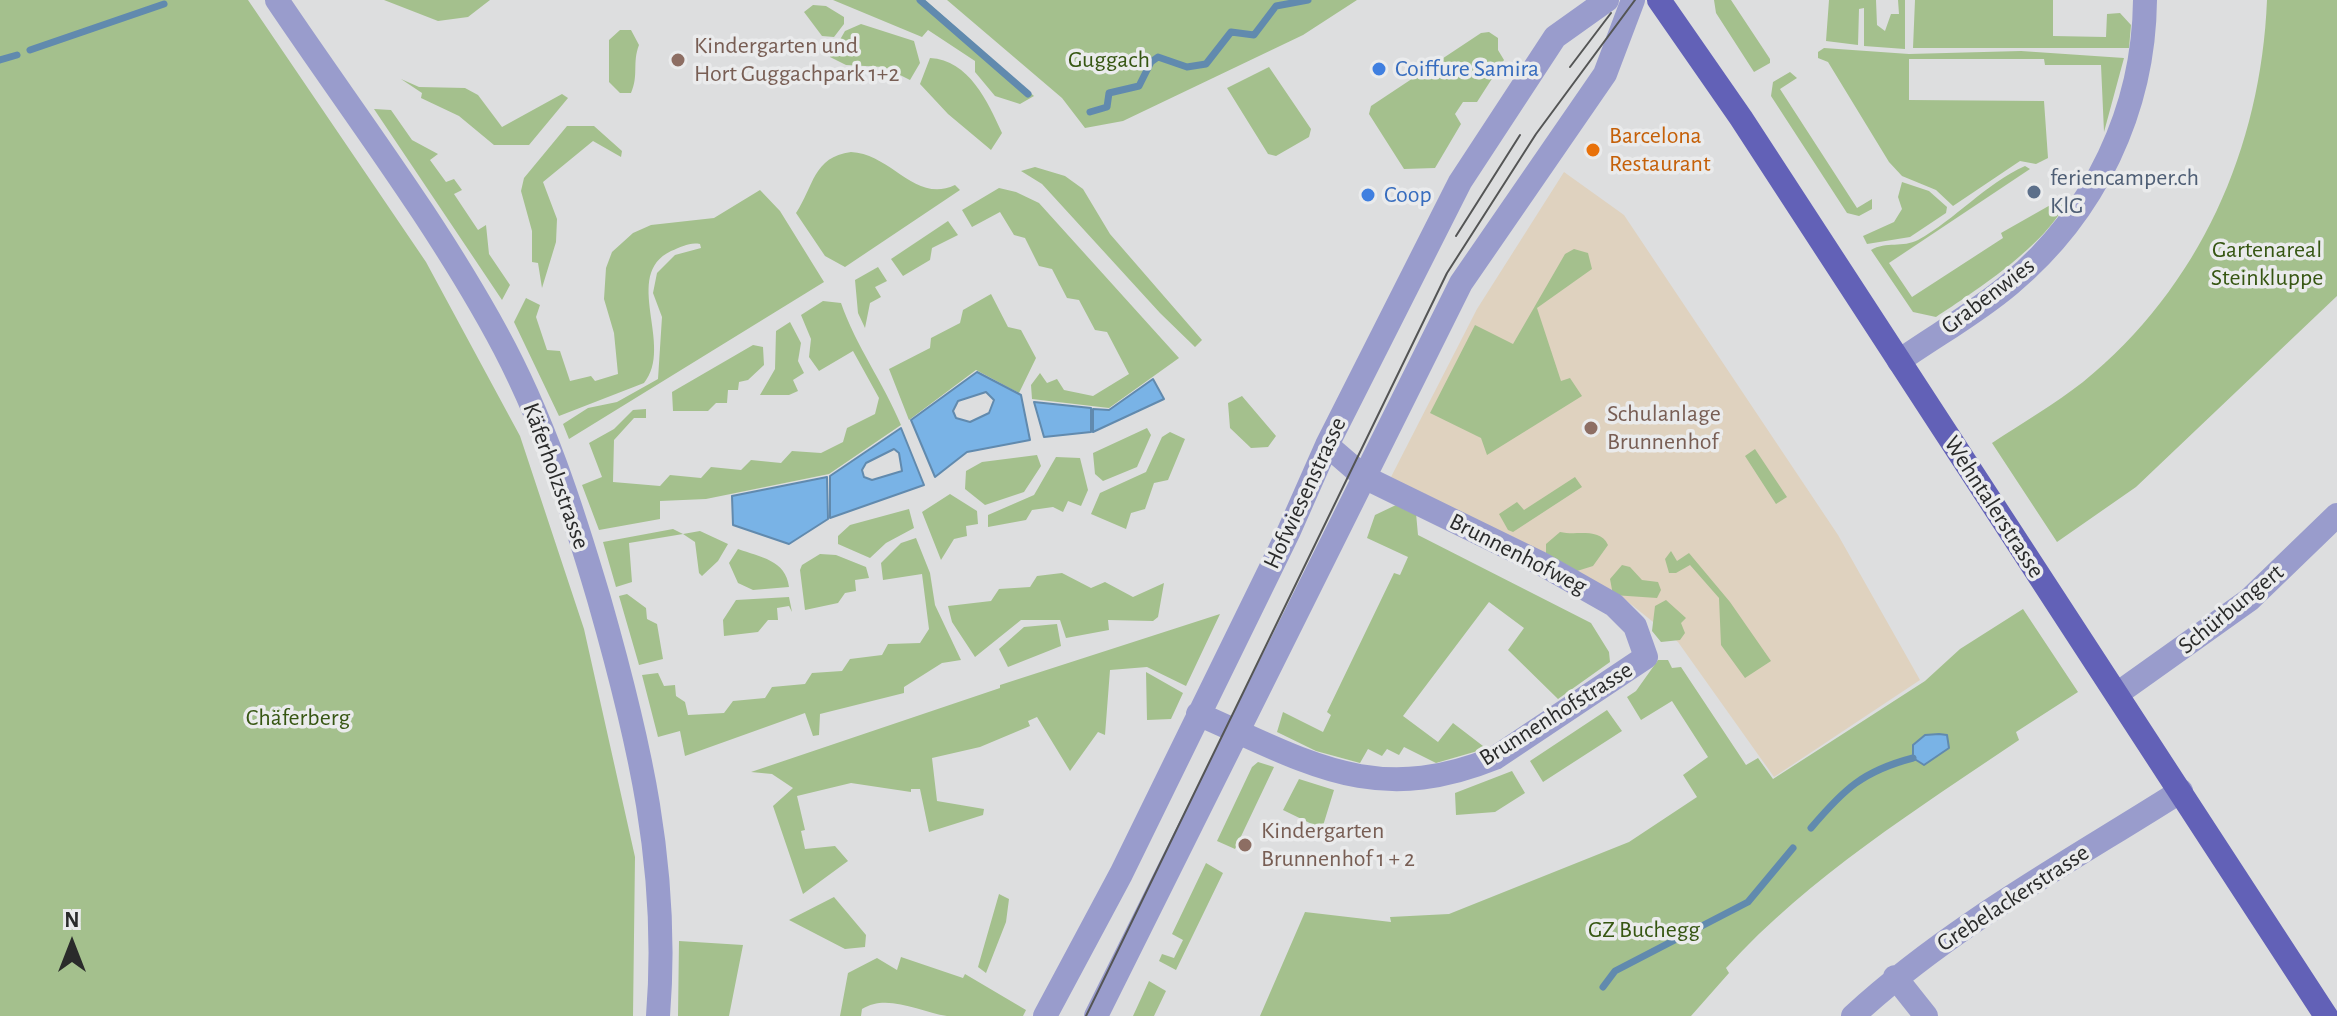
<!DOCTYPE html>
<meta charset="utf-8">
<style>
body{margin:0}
#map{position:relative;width:2337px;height:1016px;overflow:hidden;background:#dddedf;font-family:"Alegreya Sans",sans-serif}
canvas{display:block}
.north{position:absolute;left:32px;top:904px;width:80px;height:80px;-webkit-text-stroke:6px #eaebec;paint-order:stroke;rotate:0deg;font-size:22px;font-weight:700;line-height:32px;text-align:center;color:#2a2b2b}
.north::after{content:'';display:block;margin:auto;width:28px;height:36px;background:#2a2b2b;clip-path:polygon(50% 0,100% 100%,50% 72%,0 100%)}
</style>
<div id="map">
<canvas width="2337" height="1016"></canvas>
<div class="north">N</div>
</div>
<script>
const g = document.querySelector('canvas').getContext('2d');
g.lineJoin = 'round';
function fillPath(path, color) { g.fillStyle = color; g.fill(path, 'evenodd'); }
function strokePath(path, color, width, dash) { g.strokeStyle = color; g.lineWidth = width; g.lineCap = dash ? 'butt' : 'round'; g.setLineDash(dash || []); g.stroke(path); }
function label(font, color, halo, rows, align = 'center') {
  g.font = font + ' "Alegreya Sans",sans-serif'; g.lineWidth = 7; g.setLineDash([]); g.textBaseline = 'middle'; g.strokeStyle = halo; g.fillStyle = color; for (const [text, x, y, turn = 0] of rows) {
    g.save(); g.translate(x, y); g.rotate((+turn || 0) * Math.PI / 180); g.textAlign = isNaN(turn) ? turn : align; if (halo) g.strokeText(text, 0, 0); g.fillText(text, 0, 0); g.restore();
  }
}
fillPath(new Path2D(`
 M1564,172L1624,215L1838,535L1920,680L1774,777L1678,642L1622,597L1391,477L1477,309Z`), '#dfd2bf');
fillPath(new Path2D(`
 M0,0H248L426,262L520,436L584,629L635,857L633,1016H0Z
 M384,0H490L468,17L438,21Z
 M833,0H925L1034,96L1020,104L995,96L975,72V61L928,30L922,37Z
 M947,0H1357L1303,35L1123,121L1085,128L1062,98Z
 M1714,0H1731L1770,59V63L1754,72L1716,13Z
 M1829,0H1876L1877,25L1885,31L1891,14H1899L1898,0H1905V49L1864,46V8L1859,9L1858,45L1826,41Z
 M1915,0H2053V36L2106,37L2107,14L2120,13L2131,25L2129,48H1913Z
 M2267,0H2337V296L2136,487L2057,542L1992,443C2022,423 2055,404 2083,382C2200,287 2261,148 2267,0Z
 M813,5L826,6L844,17V24L834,37L822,36L804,12Z
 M861,24L914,41L920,63L910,80L884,67L846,65L830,57L845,31Z
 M620,30H631L639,45C632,63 639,75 631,93H620L609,82V40Z
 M1489,32L1498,38V50L1504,60L1477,102H1463L1455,114L1461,124L1435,168L1404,169L1369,114L1371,106L1481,33Z
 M1824,48L1909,54L2021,51L2124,58L2104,132L2101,65H2045L2044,59H1909V100L2044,101L2048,158L2036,164L2020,161L1953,206L1936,190L1902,176L1889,162L1828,62L1818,58V52Z
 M930,58C969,60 988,102 1002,133L991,150L948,114L920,84Z
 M1269,67L1311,129L1309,137L1276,156L1268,154L1227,88Z
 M1790,72L1797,78L1780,89L1857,208L1872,199V209L1859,216L1847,213L1771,96L1773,82Z
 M401,79L419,87L465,88L478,95L502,127L562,94L568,98L529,145H494L459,116L421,98L422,93Z
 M374,109L391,110L412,140L438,154L430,160L446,182L454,179L462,190L454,194L478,230L486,225L489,254L510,285L502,300Z
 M567,126H594L622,151L621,157L593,141L543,182L557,219L556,242L542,288L538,263L532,262V231L521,191L524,178Z
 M851,152C892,154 915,204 955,185L960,190L845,267L825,256L796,213C814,186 813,157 851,152Z
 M2025,166L2030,169L1889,263L1912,297L2003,238L2001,233L2068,195C2056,239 1974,292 1936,317L1913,312L1871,250C1886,241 1903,248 1918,240C1956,219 1985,184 2025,166Z
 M1035,167L1065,176L1083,189L1110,234L1202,340L1195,347L1160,313L1042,184L1021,171Z
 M1902,182L1929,191L1947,207L1946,213L1910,237L1867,244L1863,236L1894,222L1902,209L1898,197Z
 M999,188L1016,192L1039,203L1179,358L1109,408L1032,399L1031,385L1040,373L1047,383L1057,379L1064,390L1093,396L1129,374L1107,332L1095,330L1079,300L1067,298L1052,269L1039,266L1025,238L1014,235L1000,212L972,227L962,210Z
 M760,190L780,211L824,282L569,439L563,424L588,408L617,402L658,379L662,317L653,293L657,273L675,255L701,248L700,244C689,242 682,247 671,251C621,275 675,346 644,383L559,416L514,322L526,298L540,305L536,317L547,350L560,351L570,381L591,376L595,381L618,374L614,333L604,299L606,268L612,252L633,233L651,225L714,218Z
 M948,221L958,235L932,248L930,260L903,276L891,259Z
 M1574,249L1588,253L1592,269L1537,308L1561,381L1570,378L1582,396L1487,455L1481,438L1430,413L1475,325L1513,344L1565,254Z
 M878,267L887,281L875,287L881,297L870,303L865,328L858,313L855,280Z
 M991,294L1008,327L1021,330L1036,358L1019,393L976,370L909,420L889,369L930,348L931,338L960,323L963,310Z
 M823,301L841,303C856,346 883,382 901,425L829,474L706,499L660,501V519L599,530L582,485L602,477L589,443L614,429L633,410L646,409V418H634L614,440L613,482L660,486L670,475L701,478L711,467L741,470L751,460L781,463L792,451L821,453L843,442L847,428L875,414L879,398L853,351L819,371L809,357L811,339L801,315Z
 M790,322L801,343L798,361L804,373L793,380L798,391L789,395H760L775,369L776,331Z
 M753,345L763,347L764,365L748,380L739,382L738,390H728L727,403H716L708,411H673L672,392Z
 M1242,396L1276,436L1268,447L1251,448L1230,428L1228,403Z
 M1147,428L1151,435L1137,467L1103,481L1095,474L1093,453Z
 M1170,432L1185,439L1168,480L1154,483L1145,509L1131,513L1126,529L1091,514L1100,493L1146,472L1162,437Z
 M1755,449L1787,497L1776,504L1745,456Z
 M1037,455L1041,466L1024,492L985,505L965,489L966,471L982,462Z
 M1056,457L1080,458L1088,490L1081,506L1068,501L1063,512L1053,507L1032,510L1026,520L988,527V515L1034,495Z
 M1575,477L1582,487L1513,532L1508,530L1499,514L1517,502L1524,510Z
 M950,494L977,511L978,524L966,526L967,536L954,539L941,560L922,512Z
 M1396,505L1416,513L1418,535L1591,623L1609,652L1610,662L1558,699L1508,650L1524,628L1489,602L1403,716L1438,742L1453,723L1483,746L1481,750L1436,763L1404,747L1399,755L1387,749L1382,756L1368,749L1360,763L1316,751L1277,732L1283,712L1323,732L1331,715L1327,712L1394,573L1400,575L1408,557L1367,538L1375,515Z
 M909,509L914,528L886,543L870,558L838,544V536L850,525Z
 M673,529L683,534L700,531L728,544L718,561L702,576L699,573L695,542L683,534L629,543L632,582L616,587L603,542Z
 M1560,532C1576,536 1600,527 1608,545L1593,566L1577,571L1546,553V544Z
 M916,538L930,573L935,605L961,660L942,663L904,687V693L820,714L819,735L813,736L805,713L685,756L680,731L658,737L642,675L658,673L664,686L675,685L676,696L685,702L688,715L724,713L733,701L765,698L772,687L805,684L812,673L842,671L850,659L882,655L888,644L920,643L929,629L922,574L883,580L881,563L901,543Z
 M738,549C760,557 786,560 789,587L753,590L738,583L729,563Z
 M1671,551L1677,561L1689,553L1730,602L1771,661L1745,678L1721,645L1719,598L1690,565L1676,573H1669L1665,559Z
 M820,554L836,555L866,567L869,578L855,580L856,591L845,593L838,603L805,610L800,570L802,565Z
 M1622,565L1630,567L1642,580L1658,582L1661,590L1657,598L1613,595L1610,579Z
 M1062,573L1091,588L1105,582L1133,597L1164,583L1158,617L1153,621L1108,620L1109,630L1066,638L1060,620H1021L975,657L952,622L948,606L991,601L999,589L1030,587L1037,576Z
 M627,594L646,608L647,619L657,624L663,659L639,665L619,596Z
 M789,597L792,612L789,606L777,608L778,620H768L758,632L724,636L723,620L736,600Z
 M1666,600L1686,618L1681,623L1685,633L1680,640L1661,642L1652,631L1655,606Z
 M2023,609L2078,692L2016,732L2019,740C1916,810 1811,875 1726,968L1729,973L1691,1016H1260L1305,912L1391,922L1390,917L1449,914L1629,842L1697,797L1683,775L1708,757L1672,701L1641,720L1627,697L1636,691L1658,660H1668L1672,668L1681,667L1746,765L1758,758L1773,779L1925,681L1960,649Z
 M1220,614L1186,686L1147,667L1110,670L1105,735L1098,732L1070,771L1037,717L1028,721L1030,726L980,747L932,758L937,801L984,809L983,815L929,832L920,789H911V792L851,783L797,796L805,830L801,831L805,849L835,846L848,861L803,894L773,806L793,788L772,774L751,772L1000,688V685Z
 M1057,624L1061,646L1008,667L999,649L1024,627Z
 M1146,672L1183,693L1171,719L1147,720Z
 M1607,710L1622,731L1543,782L1530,761Z
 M1258,762L1274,767L1235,849L1217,841L1252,767Z
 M1512,771L1525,793L1495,812L1456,815L1455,793Z
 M1299,779L1334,790L1322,829L1283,810Z
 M1206,863L1223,873L1176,970L1159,961L1162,954L1174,958L1183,940L1172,934Z
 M999,894L1009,899L1006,922L986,973L978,967Z
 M834,897L866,935L865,947L845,949L789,920Z
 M679,941L743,945L729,1016H678Z
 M901,957L963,978L965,974L1026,1010L1023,1016C999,1016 972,1016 947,1016C920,1012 887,993 862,1009L861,1016H840L848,973L877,958L897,970Z
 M1149,981L1166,991L1154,1016H1133Z`), '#a4c08d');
const water = new Path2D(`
 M977,372L1021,395L1030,440L967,452L935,477L911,420ZM986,392L994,400L989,413L970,422L956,418L953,411L958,401Z
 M1153,379L1164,399L1093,432V409L1109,410Z
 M1034,402L1091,408V432L1044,437Z
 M901,428L924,485L830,518V476ZM894,449L899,453L902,471L872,480L864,477L862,470L866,463Z
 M827,477L828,519L789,544L733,525L732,496Z
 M1939,734L1947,735L1949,748L1924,765L1913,758V745L1925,735Z`);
fillPath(water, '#79b3e6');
strokePath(water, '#618aae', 2);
strokePath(new Path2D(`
 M920,0L1028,94
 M30,50L164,4
 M0,60L17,55
 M1090,112L1107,107L1109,93L1139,86L1151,62L1158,57L1187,67L1206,64L1231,32L1254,35L1276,6L1308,0
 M1811,828C1844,789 1863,771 1913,758
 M1603,987L1615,971L1748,902L1793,848`), '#618aae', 7);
strokePath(new Path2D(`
 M277,0C351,110 433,217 497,334C543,418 572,508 599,599C639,739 670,869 658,1016
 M1899,361C1936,335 1976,313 2010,284C2095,213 2144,110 2145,0
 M2117,694L2249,600L2337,515
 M1198,714C1308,762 1374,807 1495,758L1646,657L1635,626L1614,605L1540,563L1364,477L1327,445
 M1895,977L1926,1016
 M1045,1016L1121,874L1289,531L1327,445L1460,182L1555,37L1607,0
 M1096,1016L1461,283L1605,74L1633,0
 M1853,1016C1951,926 2069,862 2181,791`), '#999ccc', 24);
strokePath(new Path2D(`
 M1659,0L1741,118L2326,1016`), '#6261b7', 24);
strokePath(new Path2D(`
 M1570,67L1611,13
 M1456,236L1520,135
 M1086,1016L1447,273L1536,134L1635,0`), '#545555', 2);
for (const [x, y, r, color] of [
 [678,60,8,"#8d6e63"],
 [1379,69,8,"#3f7fe0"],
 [1593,150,8,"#e8710a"],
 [2034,192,8,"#5c6f8a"],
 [1368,195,8,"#3f7fe0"],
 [1591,428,8,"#8d6e63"],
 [1245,845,8,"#8d6e63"]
]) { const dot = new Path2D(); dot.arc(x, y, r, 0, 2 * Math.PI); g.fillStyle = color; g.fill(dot); strokePath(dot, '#eaebec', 3); }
label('24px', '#785e54', '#eaebec', [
 ["Kindergarten und",694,46],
 ["Hort Guggachpark 1+2",694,74],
 ["Schulanlage",1607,414],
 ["Brunnenhof",1607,442],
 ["Kindergarten",1261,831],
 ["Brunnenhof 1 + 2",1261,859]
], 'left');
label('24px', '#365612', '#eaebec', [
 ["Guggach",1109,60],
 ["Gartenareal",2267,250],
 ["Steinkluppe",2267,278],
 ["Chäferberg",298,718],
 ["GZ Buchegg",1644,930]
]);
label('24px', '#366cbe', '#eaebec', [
 ["Coiffure Samira",1395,69],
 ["Coop",1384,195]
], 'left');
label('24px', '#c56008', '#eaebec', [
 ["Barcelona",1609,136],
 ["Restaurant",1609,164]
], 'left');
label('24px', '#4e5e75', '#eaebec', [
 ["feriencamper.ch",2050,178],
 ["KlG",2050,206]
], 'left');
label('24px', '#2a2b2b', '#eaebec', [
 ["Grabenwies",1988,296,-37],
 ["Käferholzstrasse",556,476,70],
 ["Hofwiesenstrasse",1305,493,-65],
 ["Wehntalerstrasse",1994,507,57],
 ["Brunnenhofweg",1518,554,27],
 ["Schürbungert",2231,609,-39],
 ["Brunnenhofstrasse",1556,714,-32],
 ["Grebelackerstrasse",2013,898,-33]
]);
</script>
